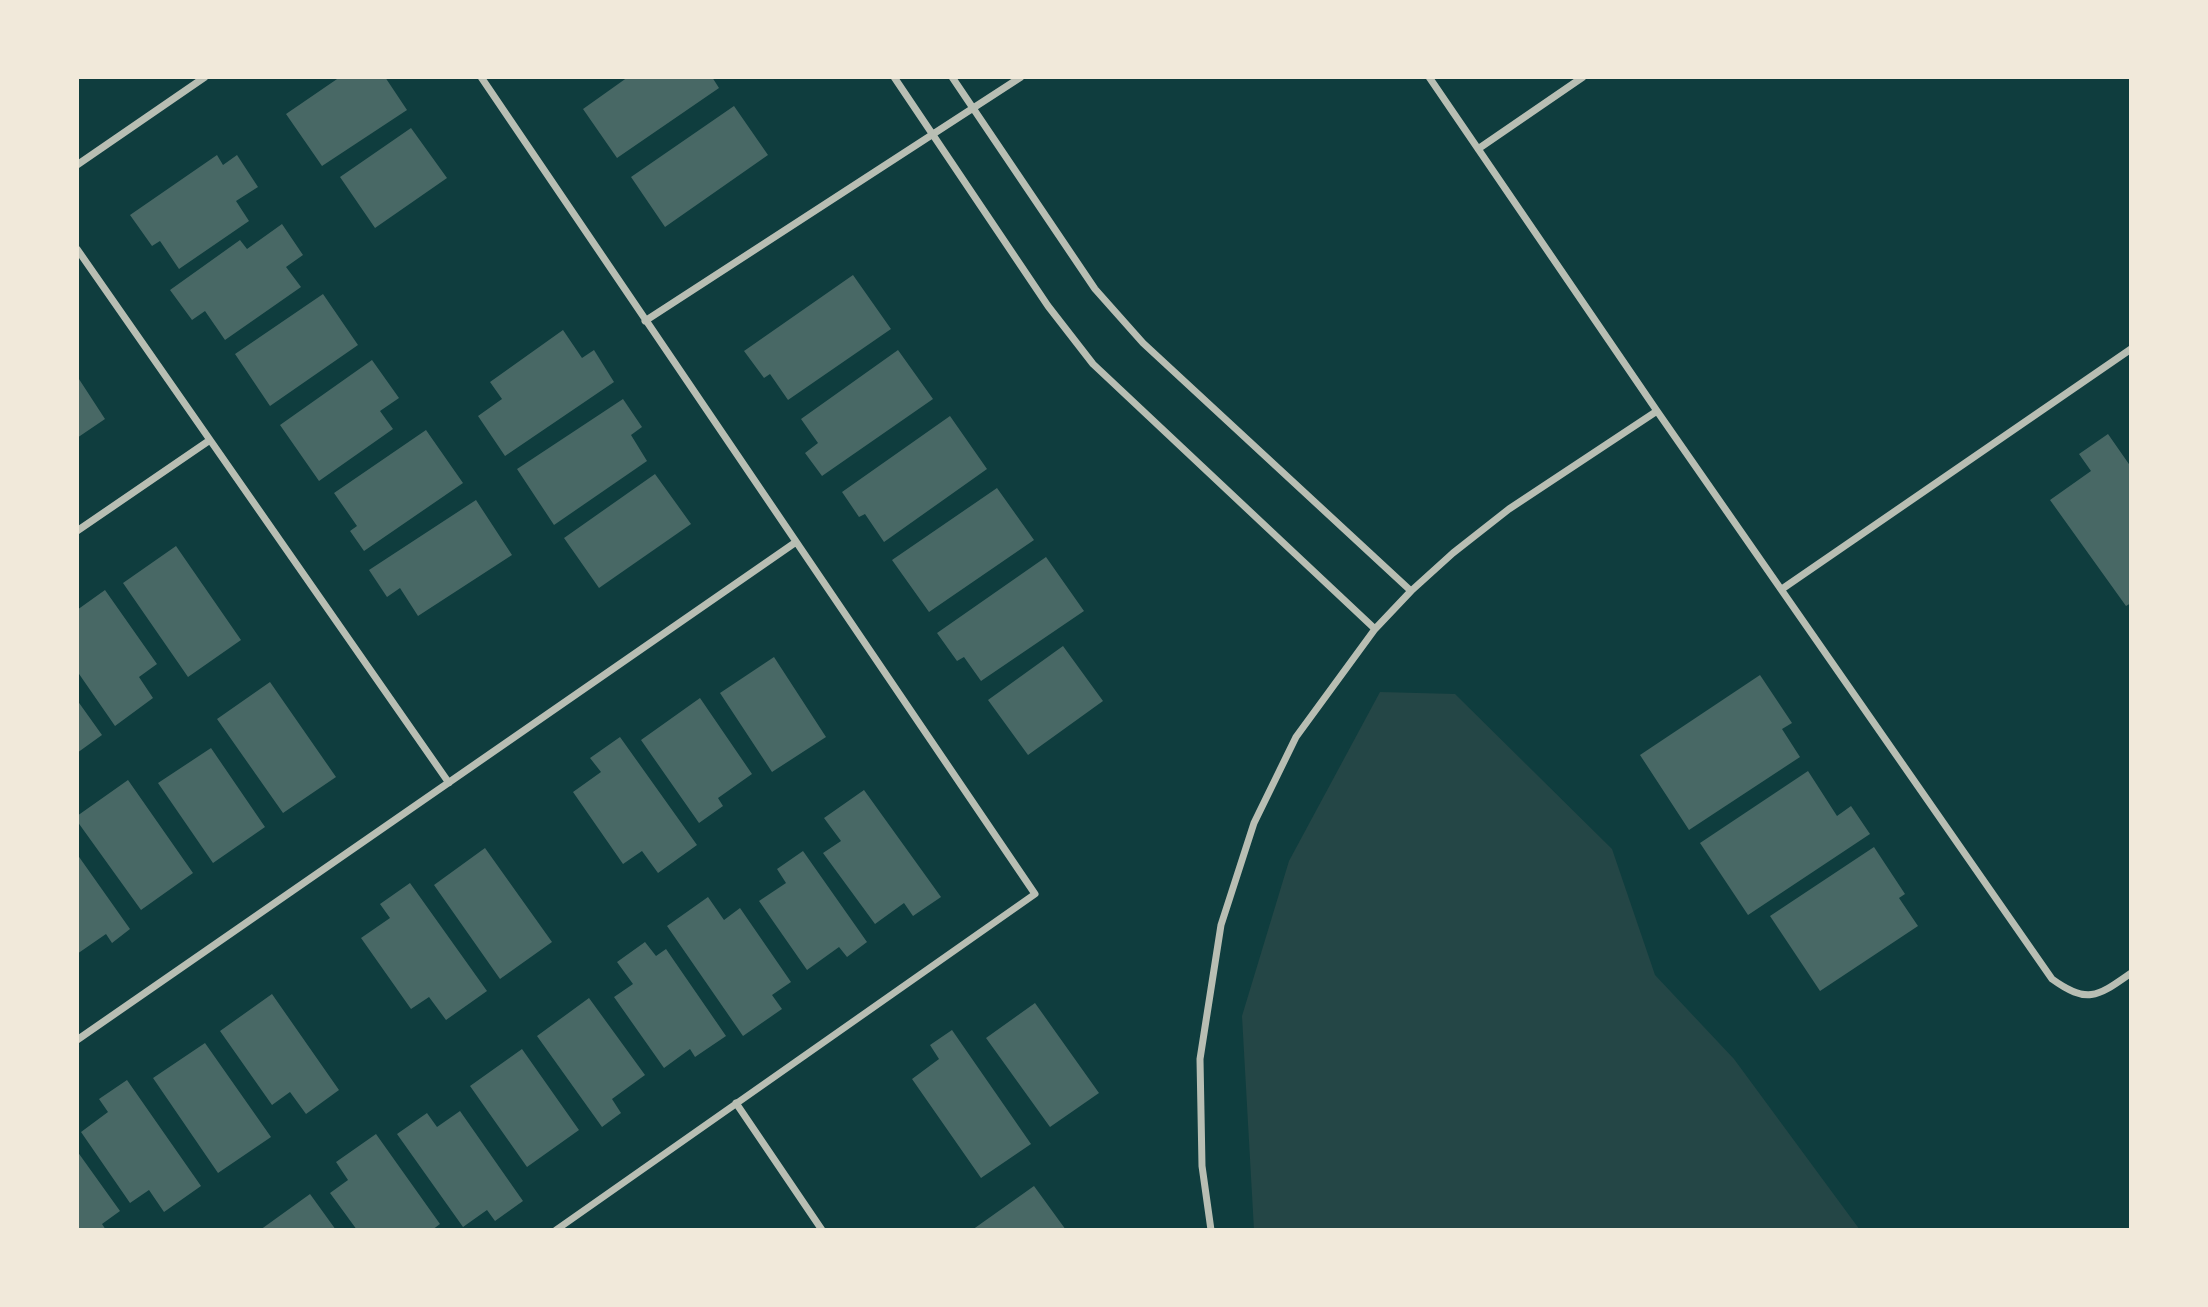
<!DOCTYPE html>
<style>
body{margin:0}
#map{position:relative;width:2208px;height:1307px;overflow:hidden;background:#0f3d3e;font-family:Roboto,sans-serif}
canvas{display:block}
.frame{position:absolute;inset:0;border:79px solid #f1e9da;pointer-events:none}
</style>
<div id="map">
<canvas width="2208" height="1307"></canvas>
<div class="frame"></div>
</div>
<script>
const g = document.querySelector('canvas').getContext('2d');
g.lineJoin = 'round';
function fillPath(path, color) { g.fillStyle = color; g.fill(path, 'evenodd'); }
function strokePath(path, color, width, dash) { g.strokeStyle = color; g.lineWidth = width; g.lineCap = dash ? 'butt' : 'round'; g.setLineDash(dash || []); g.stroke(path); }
fillPath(new Path2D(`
 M1380,692L1455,694L1612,849L1655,975L1734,1059L1860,1230H1254L1242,1016L1289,861Z`), '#244646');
fillPath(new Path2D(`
 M340,77H385L407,110L322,166L286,114Z
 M628,77H712L719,88L617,158L583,109Z
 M734,106L768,155L665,227L631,177Z
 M411,128L447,178L375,228L340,177Z
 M217,155L223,165L237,155L258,187L236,201L249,221L179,269L160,241L152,246L130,215Z
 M282,224L303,255L286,267L301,287L225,340L205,311L192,320L170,290L240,240L247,249Z
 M853,275L891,329L788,400L770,374L764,378L744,351Z
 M323,294L358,345L270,406L235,354Z
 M563,330L582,358L594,350L614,382L505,456L478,416L502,399L490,382Z
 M898,350L933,399L822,476L805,453L818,443L801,419Z
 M372,360L399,398L380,411L393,429L319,481L280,425Z
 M77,376L105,419L77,438Z
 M623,399L642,427L631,435L647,461L554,525L517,469Z
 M950,416L987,469L884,542L865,514L859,517L842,492Z
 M426,430L463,483L364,551L350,531L357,526L334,493Z
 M2108,434L2131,467V603L2126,606L2050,500L2091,471L2079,454Z
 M655,474L691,524L599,588L564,538Z
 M997,488L1034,540L929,612L892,560Z
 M476,500L512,555L418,616L400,588L387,597L369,570Z
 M176,546L241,640L188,677L123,583Z
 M1046,557L1084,611L981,681L964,657L957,661L937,633Z
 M105,590L157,664L139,677L153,698L115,726L77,671V610Z
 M1063,646L1103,701L1028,755L988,700Z
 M774,657L826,737L772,772L720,693Z
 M1760,675L1792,723L1782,729L1800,757L1689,830L1640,755Z
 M270,682L336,777L283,813L217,719Z
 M700,698L752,774L718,798L723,806L699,823L641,740Z
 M77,700L102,735L77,753Z
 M620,737L697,845L658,873L642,851L623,864L573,792L601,772L590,758Z
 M211,748L265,827L213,863L158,783Z
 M1808,771L1837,816L1851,806L1870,834L1748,915L1700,843Z
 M128,780L193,873L141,910L77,821V816Z
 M864,790L941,897L913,916L904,903L875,924L823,853L841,841L824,818Z
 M1874,847L1905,894L1899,898L1918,926L1820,991L1770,916Z
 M485,848L552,942L500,979L434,885Z
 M803,851L867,942L847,957L839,947L807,970L759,901L786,883L777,869Z
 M77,854L130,929L112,943L106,934L77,954Z
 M410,883L487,991L446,1020L429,997L411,1009L361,938L390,918L380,904Z
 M708,897L724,920L740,908L791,982L772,995L782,1009L743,1036L667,926Z
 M645,942L656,956L666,949L726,1036L695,1057L690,1049L664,1068L614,997L633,984L617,962Z
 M272,994L339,1090L306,1114L290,1092L272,1105L220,1031Z
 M589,998L645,1075L612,1099L621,1113L602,1127L537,1036Z
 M1035,1003L1099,1093L1050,1127L986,1038Z
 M952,1030L1031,1144L981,1178L912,1079L939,1059L930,1045Z
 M205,1043L271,1137L218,1173L153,1078Z
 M522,1049L579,1130L527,1167L470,1086Z
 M127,1080L201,1186L164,1212L149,1190L130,1203L81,1132L108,1112L99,1099Z
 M460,1111L523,1201L495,1221L487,1210L463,1227L397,1134L427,1113L437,1127Z
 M376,1134L440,1224L432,1230H357L330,1193L348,1180L336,1162Z
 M77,1151L120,1211L102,1224L106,1230H77Z
 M1034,1186L1066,1230H972Z
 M310,1194L336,1230H260Z`), '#486865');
strokePath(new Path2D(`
 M481,77L1035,894L556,1230
 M894,77L1048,306L1093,364L1375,629
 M952,77L1095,289L1143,343L1411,591
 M1429,77L1657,411L2052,979C2088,1005 2098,996 2131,973
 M1478,149L1583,77
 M77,165L205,77
 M77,249L449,783
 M645,321L1021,77
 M77,531L210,440
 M1782,589L2131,349
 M77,1040L796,542
 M736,1103L822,1230
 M1211,1230L1202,1166L1200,1059L1221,925L1254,823L1296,737L1375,629L1411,591L1453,553L1509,509L1657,411`), '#b8beb3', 7);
</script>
